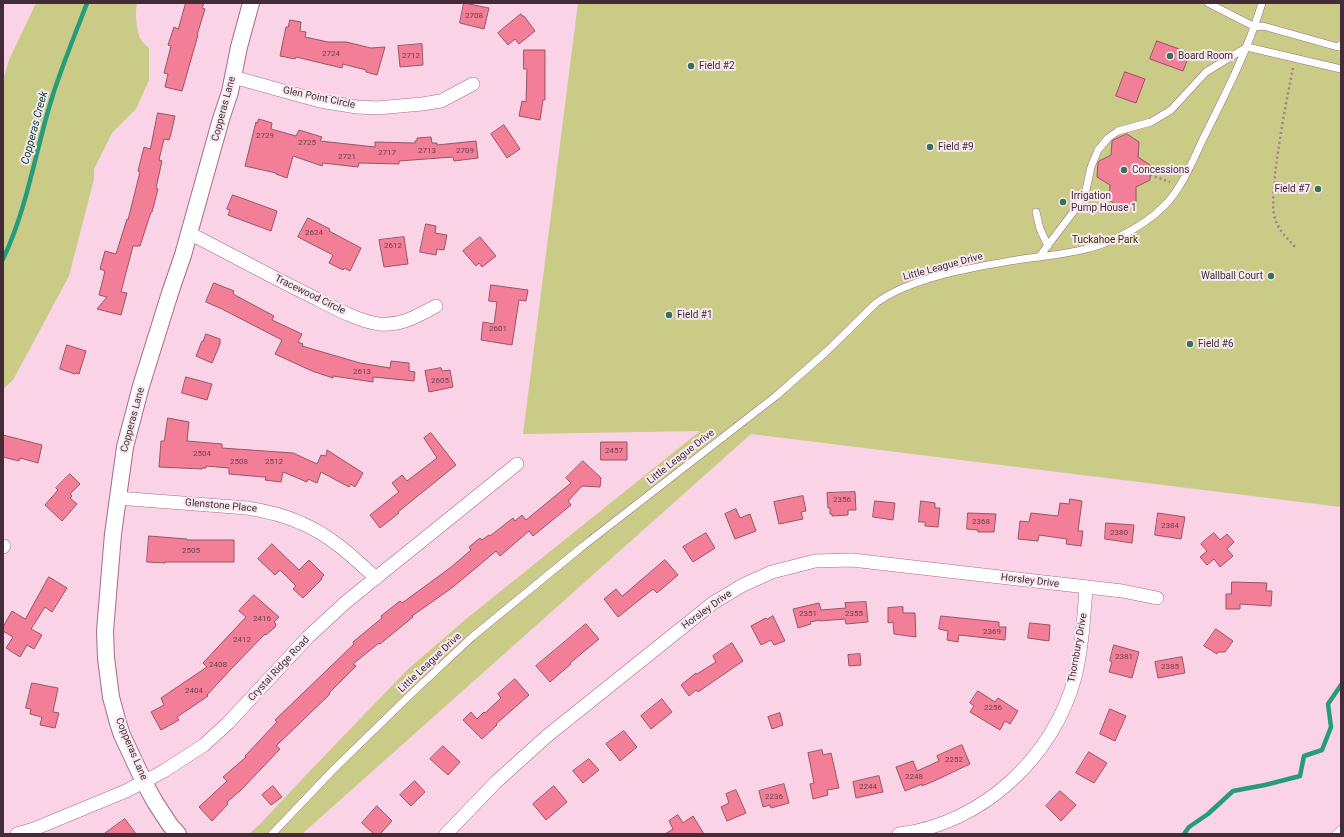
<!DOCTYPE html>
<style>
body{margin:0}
#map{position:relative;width:1344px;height:837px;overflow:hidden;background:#fbd3e6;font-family:Roboto,sans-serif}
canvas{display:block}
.frame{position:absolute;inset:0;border:4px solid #442b38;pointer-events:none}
</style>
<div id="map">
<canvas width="1344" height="837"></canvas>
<div class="frame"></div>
</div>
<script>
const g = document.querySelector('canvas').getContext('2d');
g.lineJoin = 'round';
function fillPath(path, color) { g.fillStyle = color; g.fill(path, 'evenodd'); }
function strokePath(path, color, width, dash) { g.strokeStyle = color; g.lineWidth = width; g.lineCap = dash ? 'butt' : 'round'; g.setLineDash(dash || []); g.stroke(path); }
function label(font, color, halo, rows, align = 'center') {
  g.font = font + ' Roboto,sans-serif'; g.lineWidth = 4; g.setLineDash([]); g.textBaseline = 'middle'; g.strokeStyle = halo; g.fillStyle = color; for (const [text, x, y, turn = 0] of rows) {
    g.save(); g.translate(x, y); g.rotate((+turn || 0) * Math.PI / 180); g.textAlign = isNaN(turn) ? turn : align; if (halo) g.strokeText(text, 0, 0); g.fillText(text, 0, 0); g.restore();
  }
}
fillPath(new Path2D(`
 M36,3H137C135,13 136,33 142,41C144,44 147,46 149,48V80L136,109L112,133L94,169V179L69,276L13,380L3,389V80L9,60Z
 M578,3H1341V507L751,434L302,834H249L261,823L306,775L407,670L466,619L700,431L523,434Z`), '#cbcb88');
strokePath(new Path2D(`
 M3,259C27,209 35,153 51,101C61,68 75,35 87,3
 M1184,834L1189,827L1208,814L1233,791L1265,785L1300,776L1304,756L1322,750L1331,727L1328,704L1341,685`), '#279c79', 4.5);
const building = new Path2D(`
 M186,3H204L202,8L205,9L197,35H198L182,91L165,87L168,74L164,73L171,46L168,45L174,27L178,29Z
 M464,3L489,8L484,29L460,23Z
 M521,14L522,16H524L535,31L519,44L515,39L508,45L498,33Z
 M290,20L301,22L300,31L306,32L305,37L328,42H346L371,48L385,47L377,75L366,72V70L343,64L342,68L296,57L295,59L280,56L286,27H288Z
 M1157,41L1190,53L1183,71L1150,59Z
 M422,44L423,65L400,67L398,46Z
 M524,50H545V100H543L540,120L519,116L522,101L526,102L527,69H524Z
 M1125,72L1145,79L1136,103L1116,96Z
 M158,113L175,116L171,134L169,140L164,139L159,160L162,161L156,188L158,189L152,212H151L140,246H133L121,292L127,293L121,315L97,309L107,297L99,295L105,271L100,269L105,251L116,254L127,219L128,220L140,172L138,171L144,147L150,149Z
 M259,119L272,123L271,129L296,136L299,130L322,137L320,141L375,147V142L415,143V141H417V138L431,137L432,143H437V145L476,141L478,158L454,161L453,157L399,161V164L359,163L358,167L323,163L322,166L293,156L287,178L276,174V173L245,166L256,122L257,123Z
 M504,125L520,149L507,158L491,134Z
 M1127,134L1139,142L1138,157L1150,165V180L1136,187V202L1122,209L1109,200L1110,185L1097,177L1098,163L1099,161L1111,155L1112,141Z
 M233,195L277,211L271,231L228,215L230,210L227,209Z
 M308,218L330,229L329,231L361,248L350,271L344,268L343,270L329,263L333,255L298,237Z
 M426,224L436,226L435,233L447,235L444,250L437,249L436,255L420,252Z
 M404,237L408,264L384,267L379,240Z
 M480,237L496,256L482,267L479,263L476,266L463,251Z
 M214,283L234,291L233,294L274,316L272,320L302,334L298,342L303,344L302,346L360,363L390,368L391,361L409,363V371L415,372L414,381L373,377V382L333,376V378L312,371L275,354L282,340L222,309L206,302Z
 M491,285L528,290L526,301L519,300L512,345L481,340L483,322L494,324L497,302L489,301Z
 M206,334L220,339V344L212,363L196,356L202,341H203Z
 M67,345L86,351L79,374L76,373L75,374L60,369Z
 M441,368L442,371L450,370L453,387L429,392L425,371Z
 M186,377L212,384L207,400L182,393Z
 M168,418L189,422L187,441L222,444V448L293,453L317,464L321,455L326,456L327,450L363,473L355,487L351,484L349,487L321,472L317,483L308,479L307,482L283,472L281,482L265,480L266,477H263L229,474V468L206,466V468H202V469L159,467L161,441H164Z
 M431,433L456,465L398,512L399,513L380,528L370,515L399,492L392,483L402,475L407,481L437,458L424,438Z
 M3,435L42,445L38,463L20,458L19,461L3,457Z
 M601,442H627V460H601Z
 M583,461L601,478L600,487L582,486L568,501L571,505L533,536L529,531L500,556L496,551L453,587L412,616L413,617L380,644L379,643L353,664L356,666L329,693L330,694L276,746L280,749L241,790L227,802L228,804L212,821L199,807L227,781L223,777L246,757L245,756L277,722L275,720L354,644L353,642L382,618L381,616L400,601L402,603L450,568L471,550L469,547L480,538L482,540L489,535L490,536L513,518L515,521L522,515L526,520L571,483L566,478Z
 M70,474L80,484L70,494L72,496L70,498L77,504L62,521L45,505L58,490L56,488Z
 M855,492L856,510H848V515L832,516V514H830V508H828L827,493Z
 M803,496L806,511L801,512L803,519L779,524L774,502Z
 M1070,499L1082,501L1078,531H1083L1081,546L1066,544L1067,539L1039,535L1038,541L1018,539L1020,521L1029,522L1031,513L1058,516L1060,503L1069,504Z
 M875,501L895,503L893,520L873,517Z
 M921,501L935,503V508H940L938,527L925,526V522H919Z
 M736,509L740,518L750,514L756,531L735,539L725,514Z
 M968,513L996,514L994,532H978V530L967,529Z
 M1158,513L1185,517L1181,539L1155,535Z
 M1106,523L1134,525L1132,543L1105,539Z
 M706,533L715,548L693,562L683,547Z
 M1214,533L1220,540L1227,534L1234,542L1227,549L1233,556L1220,567L1214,559L1207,565L1200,557L1207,551L1201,544Z
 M149,536L187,539V540H234V562H165V563L147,562Z
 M272,544L299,570L309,560L324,575L321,578L322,579L303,598L293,589L296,586L280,570L275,575L258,559Z
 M665,560L678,575L657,593L653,589L618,617L604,599L616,589L622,596Z
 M49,577L67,588L52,612L45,607L31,629L42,635L34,649L27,645L20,657L6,648L13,637L3,631V627L12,611L25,619Z
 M1232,582L1267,583L1266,591H1272L1271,606L1240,604V609H1226V594H1231Z
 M254,595L279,617L274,622L276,624L275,627L266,635L265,634L233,667L207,695L208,696L177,717L179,720L161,730L151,712L164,705L161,698L207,667L203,663L246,617L239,611Z
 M866,602L868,622L846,624L845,619L820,621V620L810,622L811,624L798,628L793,609L819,603L821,610L846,608L845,603Z
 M903,607V613H915L916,637L894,634L893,622L888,623V608Z
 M773,616L785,641L774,645L771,640L761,645L751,626L766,618L767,619Z
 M941,616L999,622V627H1006L1005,640L959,635L958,642L947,640L948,631L939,629Z
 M1030,623L1050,625L1049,641L1028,638Z
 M586,624L599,639L570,663L571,664L550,682L536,666Z
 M1216,629L1233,641L1225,652H1218L1217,654L1204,646Z
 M732,643L743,661L698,692L696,690L689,696L681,685L696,673L697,674L716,662L713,656Z
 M1114,645L1139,652L1132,678L1109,672L1112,662L1110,661Z
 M860,654L861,665L849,666L848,655Z
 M1182,657L1185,673L1158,678L1155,662Z
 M515,679L529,695L496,724L497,725L482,739L463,720L471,712L477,719L484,712L485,713L501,698L498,694Z
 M32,683L58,688L53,712L59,713L55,728L40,725L42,717L30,714L31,709L26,708Z
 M978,691L995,702L998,698L1018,711L1010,724L1005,721L1000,730L970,712L974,706L970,703Z
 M662,699L672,712L651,729L641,716Z
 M1110,709L1126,716L1115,741L1100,734Z
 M780,713L783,725L772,729L768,717Z
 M624,731L637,747L620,761L606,744Z
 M962,745L970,764L934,781L922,786V784L905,791L896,767L913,761L917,771L939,761L937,756Z
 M443,746L460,762L448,775L430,759Z
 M822,750L823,755L831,753L839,788L827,790L828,795L813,799L810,784L814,783L808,753Z
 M1089,752L1107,763L1094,783L1076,773Z
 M589,759L599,770L583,783L573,771Z
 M879,776L883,792L856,798L853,782Z
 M415,781L425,792L411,806L400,795Z
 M784,784L789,803L771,808L770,805L763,807L759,791Z
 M273,786L282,797L271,805L262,795Z
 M554,786L567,802L546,820L533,804Z
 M736,790L746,813L727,821L721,807L729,803L726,794Z
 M1060,791L1076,805L1061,821L1046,806Z
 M377,806L392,821L380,834H374L362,823Z
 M678,815L683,823L693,816L704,834H665L673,829L669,821Z
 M125,819L136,834H104Z`);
fillPath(building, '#f27e97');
strokePath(building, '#955663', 1);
const service = new Path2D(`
 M1208,3L1255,27L1263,26L1338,47L1341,45
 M1036,212L1040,229L1048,246
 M1039,257L1074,211L1086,190L1091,167L1098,150L1108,138L1118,131L1151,122L1171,110L1206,72L1247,47L1341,69
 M272,834L334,769L410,695L472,637L583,546L776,396L826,352L876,303C910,278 969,268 1010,261C1047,255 1085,254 1119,237C1135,229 1151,219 1164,206C1182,188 1192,162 1203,139C1225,95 1248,50 1262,3
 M1336,834L1341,829`);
const minor = new Path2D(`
 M233,77L320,101L357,107L377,108L422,104L441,101L473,84
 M189,233C230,254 270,276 311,296C331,306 357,321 379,324C402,326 417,316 436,306
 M117,498L247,508C266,511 284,515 301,523C330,535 353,557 376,578
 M3,547L4,546
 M17,834L34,829L126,791L164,771L204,745L228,723L308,637L346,602L517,464
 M446,834L496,782L547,736L713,603L743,585L772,572L815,561L852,560L1122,591L1157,598
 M899,834C982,824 1054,757 1075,677C1082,648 1084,617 1086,587`);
const tertiary = new Path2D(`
 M178,834L170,825L155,802L144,782L122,735L118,723L111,697L106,658L105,631L113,534L125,447L141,386L170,293L183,255L221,119L230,92L239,47L251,3`);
strokePath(service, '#a56b89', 8);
strokePath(minor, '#a56b89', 14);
strokePath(tertiary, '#a56b89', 18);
strokePath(new Path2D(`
 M1293,68C1286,103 1279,139 1275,175C1274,188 1272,202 1274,215C1277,229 1287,238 1296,248
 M1150,175L1170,182`), '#a08090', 2.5, [2, 3]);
strokePath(service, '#fff', 7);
strokePath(minor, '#fff', 13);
strokePath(tertiary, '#fff', 16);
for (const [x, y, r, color] of [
 [1170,56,4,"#36725c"],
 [691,66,4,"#36725c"],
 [930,147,4,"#36725c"],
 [1124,170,4,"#36725c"],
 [1318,189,4,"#36725c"],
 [1063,202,4,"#36725c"],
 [1271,276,4,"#36725c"],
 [669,315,4,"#36725c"],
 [1190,344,4,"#36725c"]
]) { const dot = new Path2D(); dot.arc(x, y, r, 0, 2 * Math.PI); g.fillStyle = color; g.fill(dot); strokePath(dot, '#f7e9ef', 1.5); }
label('8px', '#704050', null, [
 ["2708",474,16],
 ["2724",331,54],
 ["2712",411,56],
 ["2729",265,136],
 ["2725",307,143],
 ["2713",427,151],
 ["2709",465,151],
 ["2717",387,153],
 ["2721",347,157],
 ["2624",314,233],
 ["2612",393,246],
 ["2601",498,329],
 ["2613",362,372],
 ["2605",440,381],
 ["2457",614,451],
 ["2504",202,454],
 ["2508",239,462],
 ["2512",274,462],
 ["2356",842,500],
 ["2368",981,522],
 ["2384",1170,526],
 ["2380",1119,533],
 ["2505",191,551],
 ["2351",808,614],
 ["2355",854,614],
 ["2416",262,619],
 ["2369",992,632],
 ["2412",242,640],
 ["2381",1124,657],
 ["2408",218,665],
 ["2385",1170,667],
 ["2404",194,691],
 ["2256",993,708],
 ["2252",954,760],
 ["2248",914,777],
 ["2244",868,787],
 ["2236",774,797]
]);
label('10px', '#442b38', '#f7e9ef', [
 ["Board Room",1178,56],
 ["Field #2",699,66],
 ["Field #9",938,147],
 ["Concessions",1132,170],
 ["Field #7",1310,189,"right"],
 ["Irrigation",1071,196],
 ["Pump House 1",1071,208],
 ["Wallball Court",1263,276,"right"],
 ["Field #1",677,315],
 ["Field #6",1198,344]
], 'left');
label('10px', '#442b38', '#f7e9ef', [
 ["Glen Point Circle",319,98,12],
 ["Copperas Lane",224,109,-75],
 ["Little League Drive",943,267,-15],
 ["Tracewood Circle",310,295,26],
 ["Copperas Lane",133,420,-75],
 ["Little League Drive",681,457,-38],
 ["Glenstone Place",221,506,5],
 ["Horsley Drive",1030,581,7],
 ["Horsley Drive",707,610,-36],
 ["Thornbury Drive",1078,648,-80],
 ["Little League Drive",430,663,-43],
 ["Crystal Ridge Road",279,669,-47],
 ["Copperas Lane",131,749,67]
]);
label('10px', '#363400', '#f7e9ef', [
 ["Tuckahoe Park",1105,240]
]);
label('italic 11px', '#014431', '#f7e9ef', [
 ["Copperas Creek",35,128,-75]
]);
</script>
